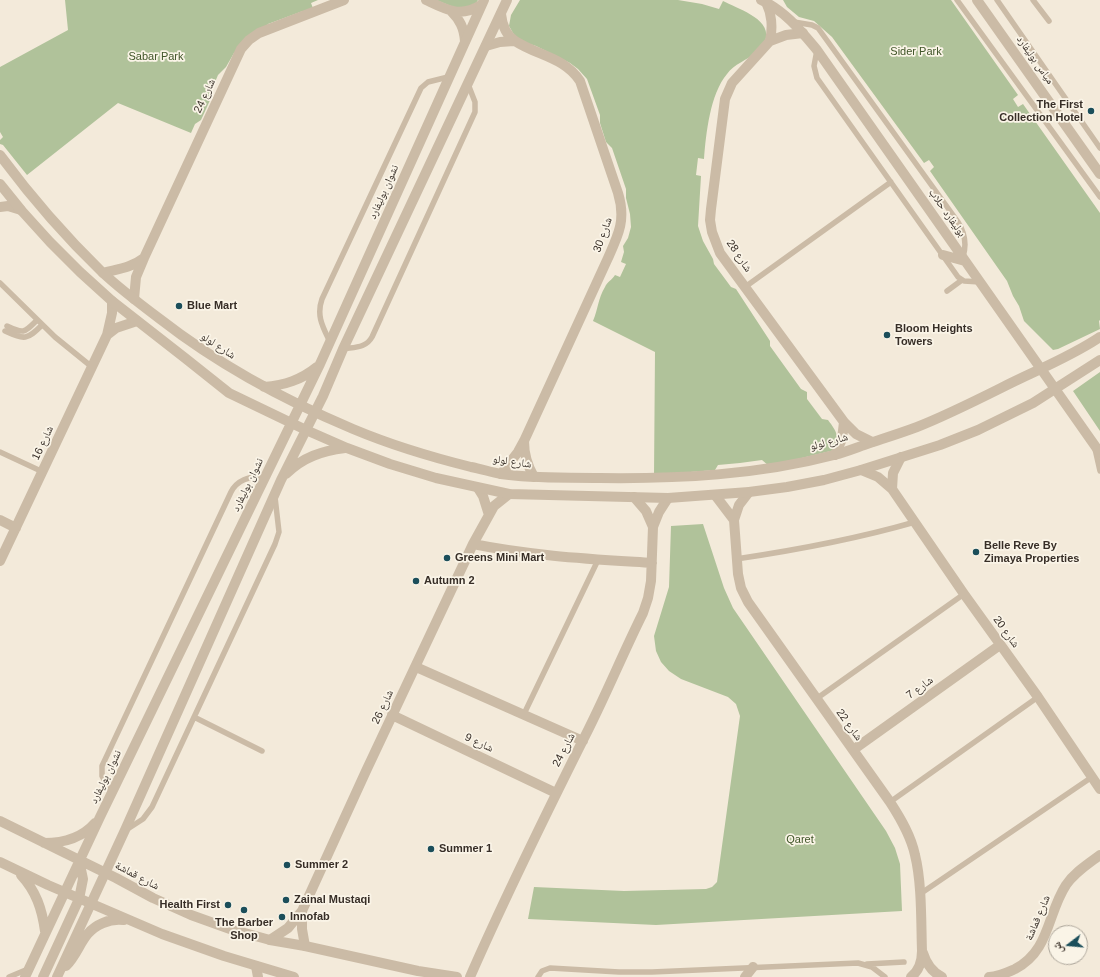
<!DOCTYPE html>
<meta charset="utf-8">
<style>
body{margin:0}
#map{position:relative;width:1100px;height:977px;overflow:hidden;background:#f3eada;font-family:Arial,"Noto Naskh Arabic",sans-serif}
canvas{display:block}
.north{position:absolute;left:1048px;top:925px;width:40px;height:40px;box-sizing:border-box;background:#faf4e7;border:1px solid #aca59a;border-radius:50%;rotate:254deg;font-size:11px;font-weight:700;line-height:16px;text-align:center;color:#372e27}
.north::after{content:'';display:block;margin:auto;width:14px;height:18px;background:#1b4e5a;clip-path:polygon(50% 0,100% 100%,50% 72%,0 100%)}
</style>
<div id="map">
<canvas width="1100" height="977"></canvas>
<div class="north">ش</div>
</div>
<script>
const g = document.querySelector('canvas').getContext('2d');
g.lineJoin = 'round';
function fillPath(path, color) { g.fillStyle = color; g.fill(path, 'evenodd'); }
function strokePath(path, color, width, dash) { g.strokeStyle = color; g.lineWidth = width; g.lineCap = dash ? 'butt' : 'round'; g.setLineDash(dash || []); g.stroke(path); }
function label(font, color, halo, rows, align = 'center') {
  g.font = font + ' Arial,"Noto Naskh Arabic",sans-serif'; g.lineWidth = 3.5; g.setLineDash([]); g.textBaseline = 'middle'; g.strokeStyle = halo; g.fillStyle = color; for (const [text, x, y, turn = 0] of rows) {
    g.save(); g.translate(x, y); g.rotate((+turn || 0) * Math.PI / 180); g.textAlign = isNaN(turn) ? turn : align; if (halo) g.strokeText(text, 0, 0); g.fillText(text, 0, 0); g.restore();
  }
}
fillPath(new Path2D(`
 M65,0H318L311,3L314,11H303L268,24L265,29L234,53L226,67L218,75L210,94L211,98L201,120L195,124L191,133L118,103L27,175L3,145L0,144V140L3,137L0,132V67L68,30Z
 M436,0H478L475,5L466,12Z
 M520,0H678L702,4L719,9L723,1C736,8 770,18 766,38C765,44 761,49 756,53C747,60 734,64 727,74C710,94 706,134 704,159L698,158L696,175L701,176L698,226L703,241L713,259L714,264L731,287L736,289L770,341V346L801,389L807,392V399L822,419L828,420C837,432 839,435 835,450L769,466L762,460L740,463L718,465L715,470L654,475L655,352L593,321C598,310 598,298 605,287C607,282 612,280 615,275L620,277L626,264L621,262L624,252L623,246L628,238L631,227L630,214L626,198V189L612,148L606,142L600,123V115L587,79L578,69L570,63L536,46L517,40L509,26L511,15Z
 M783,0H951L1018,95L1013,99L1018,107L1023,104L1100,213V320L1099,321L1100,329L1058,349L1053,350L1024,321L1019,306L1013,296L1007,281L930,171L934,167L929,160L924,163L832,37L814,21L799,17L787,7Z
 M1100,372V431L1073,391Z
 M703,524L724,588L733,608L886,831L895,848L900,864L902,911L656,925L528,919L534,887L624,891L706,889L712,887L717,882L740,716L736,704L728,697L681,679L669,671L661,662L656,651L654,636L669,587L671,526Z`), '#b0c29a');
strokePath(new Path2D(`
 M957,0L1100,197
 M997,0L1100,148
 M1033,0L1049,21
 M794,22L812,25L818,28L958,222C965,233 967,244 963,257
 M817,50L814,66L817,78L958,277L964,281L980,282
 M0,283L55,337L92,367
 M745,287L891,182
 M947,291L962,280
 M7,326C24,334 24,333 37,320
 M5,331C25,340 27,340 42,325
 M330,342C323,327 316,316 322,299L421,88L428,82L448,77
 M343,349C355,347 366,348 372,337L475,112V102L468,84
 M1095,449L1100,471
 M0,452L43,472
 M736,559C797,550 856,539 915,522
 M816,699L964,594
 M523,716L598,560
 M194,717L262,751
 M111,793L102,776V766L231,492C238,478 252,477 267,474
 M890,802L1038,697
 M126,830L143,819L152,807L275,544L279,532L275,497
 M920,894L1092,777
 M867,964L904,962
 M9,977L28,969
 M538,977L542,971L550,968L619,972H652L858,963L872,967L885,977`), '#cbbba6', 5.5);
strokePath(new Path2D(`
 M426,0C447,10 460,18 481,5
 M766,2C772,15 773,26 770,41
 M451,11C460,20 464,28 465,41
 M501,14C502,24 506,35 515,41C538,56 564,57 580,81L618,193C626,219 619,234 608,258L524,441L518,452L501,474
 M803,33L786,35L770,41L732,83L725,99L711,209L710,220L712,232L720,253L844,422L856,434L872,442
 M486,46L500,42L514,41
 M0,207L8,206L21,210
 M103,273C118,269 131,268 144,258
 M134,299L136,277L144,258L241,49L249,40L259,33L344,0
 M107,335L116,328L137,321
 M524,441C524,455 527,465 534,477
 M835,455L842,439L844,422
 M861,470L878,477L892,489L964,594L1038,697L1100,789
 M478,488L483,496L489,515
 M892,489L893,473L901,457
 M749,492L739,505L734,520L738,574L741,588L748,602L890,802C901,819 911,836 915,855C922,883 921,922 922,951C922,961 920,970 911,977
 M715,495L734,520
 M634,497L646,511L653,527
 M0,520L16,528
 M473,544C532,556 592,559 652,563
 M0,561L107,335L112,313V301
 M416,667L583,741
 M392,715L556,793
 M853,750L1000,645
 M302,911V929L305,946
 M270,940L288,928L302,911L366,771L473,544L494,506L509,494
 M923,953C926,963 932,972 942,977
 M256,966L258,977
 M470,977C505,897 543,820 582,742C604,700 622,655 643,613L648,598L651,581L653,527L659,512L668,498`), '#cbbba6', 10);
strokePath(new Path2D(`
 M761,0C784,10 801,31 817,50L1100,453
 M977,0L1100,174
 M0,155C31,197 65,236 102,272C120,289 140,304 160,319C219,365 284,400 353,429C391,445 431,457 471,467C481,469 491,472 501,474C534,479 567,477 600,478C678,479 758,475 834,455C846,452 858,447 870,443C885,438 901,433 917,427C945,416 973,402 1001,388C1034,371 1069,358 1100,337
 M0,184L21,210L50,242L80,272L112,301L185,358L229,393L306,430L347,448L390,464L436,478L509,494L668,498L749,492L787,487L824,480L861,470L940,445L978,430L1033,403L1100,360
 M943,255L965,261
 M264,387C285,385 301,380 317,367
 M286,474C303,457 322,451 345,448
 M0,821L116,878L153,898L191,915L230,929L270,940L305,946L418,971L457,977
 M44,843C63,843 82,838 95,823
 M0,862L48,885L162,934L224,956L294,977
 M21,875C36,891 42,909 45,931
 M66,966C81,951 81,932 103,923C110,920 117,919 124,920
 M25,977L100,817L320,364L484,0
 M43,977L79,899L83,879L79,860
 M57,977L125,830L281,480L323,396L343,349L507,0
 M745,977L753,967
 M989,977C998,977 1006,973 1015,969C1050,951 1047,914 1066,885C1075,872 1088,864 1100,855`), '#cbbba6', 10);
for (const [x, y, r, color] of [
 [1091,111,4,"#1b4e5a"],
 [179,306,4,"#1b4e5a"],
 [887,335,4,"#1b4e5a"],
 [976,552,4,"#1b4e5a"],
 [447,558,4,"#1b4e5a"],
 [416,581,4,"#1b4e5a"],
 [431,849,4,"#1b4e5a"],
 [287,865,4,"#1b4e5a"],
 [286,900,4,"#1b4e5a"],
 [228,905,4,"#1b4e5a"],
 [244,910,4,"#1b4e5a"],
 [282,917,4,"#1b4e5a"]
]) { const dot = new Path2D(); dot.arc(x, y, r, 0, 2 * Math.PI); g.fillStyle = color; g.fill(dot); strokePath(dot, '#faf4e7', 1.5); }
label('11px', '#41562a', '#faf4e7', [
 ["Sider Park",916,52],
 ["Sabar Park",156,57],
 ["Qaret",800,840]
]);
label('11px', '#372e27', '#faf4e7', [
 ["مياس بوليفارد",1035,60,55],
 ["شارع 24",205,96,-65],
 ["نشوان بوليفارد",384,192,-66],
 ["بوليفارد حلاب",947,213,55],
 ["شارع 30",603,235,-70],
 ["شارع 28",739,256,56],
 ["شارع لولو",218,346,33],
 ["شارع لولو",829,442,-15],
 ["شارع 16",43,443,-65],
 ["شارع لولو",512,462,8],
 ["نشوان بوليفارد",248,485,-64],
 ["شارع 20",1006,632,54],
 ["شارع 7",920,688,-36],
 ["شارع 26",383,707,-65],
 ["شارع 22",849,725,54],
 ["شارع 9",479,743,25],
 ["شارع 24",564,750,-63],
 ["نشوان بوليفارد",106,777,-64],
 ["شارع قماشة",137,876,28],
 ["شارع قماشة",1038,918,-67]
]);
label('bold 11px', '#372e27', '#faf4e7', [
 ["The First",1083,105,"right"],
 ["Collection Hotel",1083,118,"right"],
 ["Blue Mart",187,306],
 ["Bloom Heights",895,329],
 ["Towers",895,342],
 ["Belle Reve By",984,546],
 ["Zimaya Properties",984,559],
 ["Greens Mini Mart",455,558],
 ["Autumn 2",424,581],
 ["Summer 1",439,849],
 ["Summer 2",295,865],
 ["Zainal Mustaqi",294,900],
 ["Health First",220,905,"right"],
 ["Innofab",290,917],
 ["The Barber",244,923,"center"],
 ["Shop",244,936,"center"]
], 'left');
</script>
